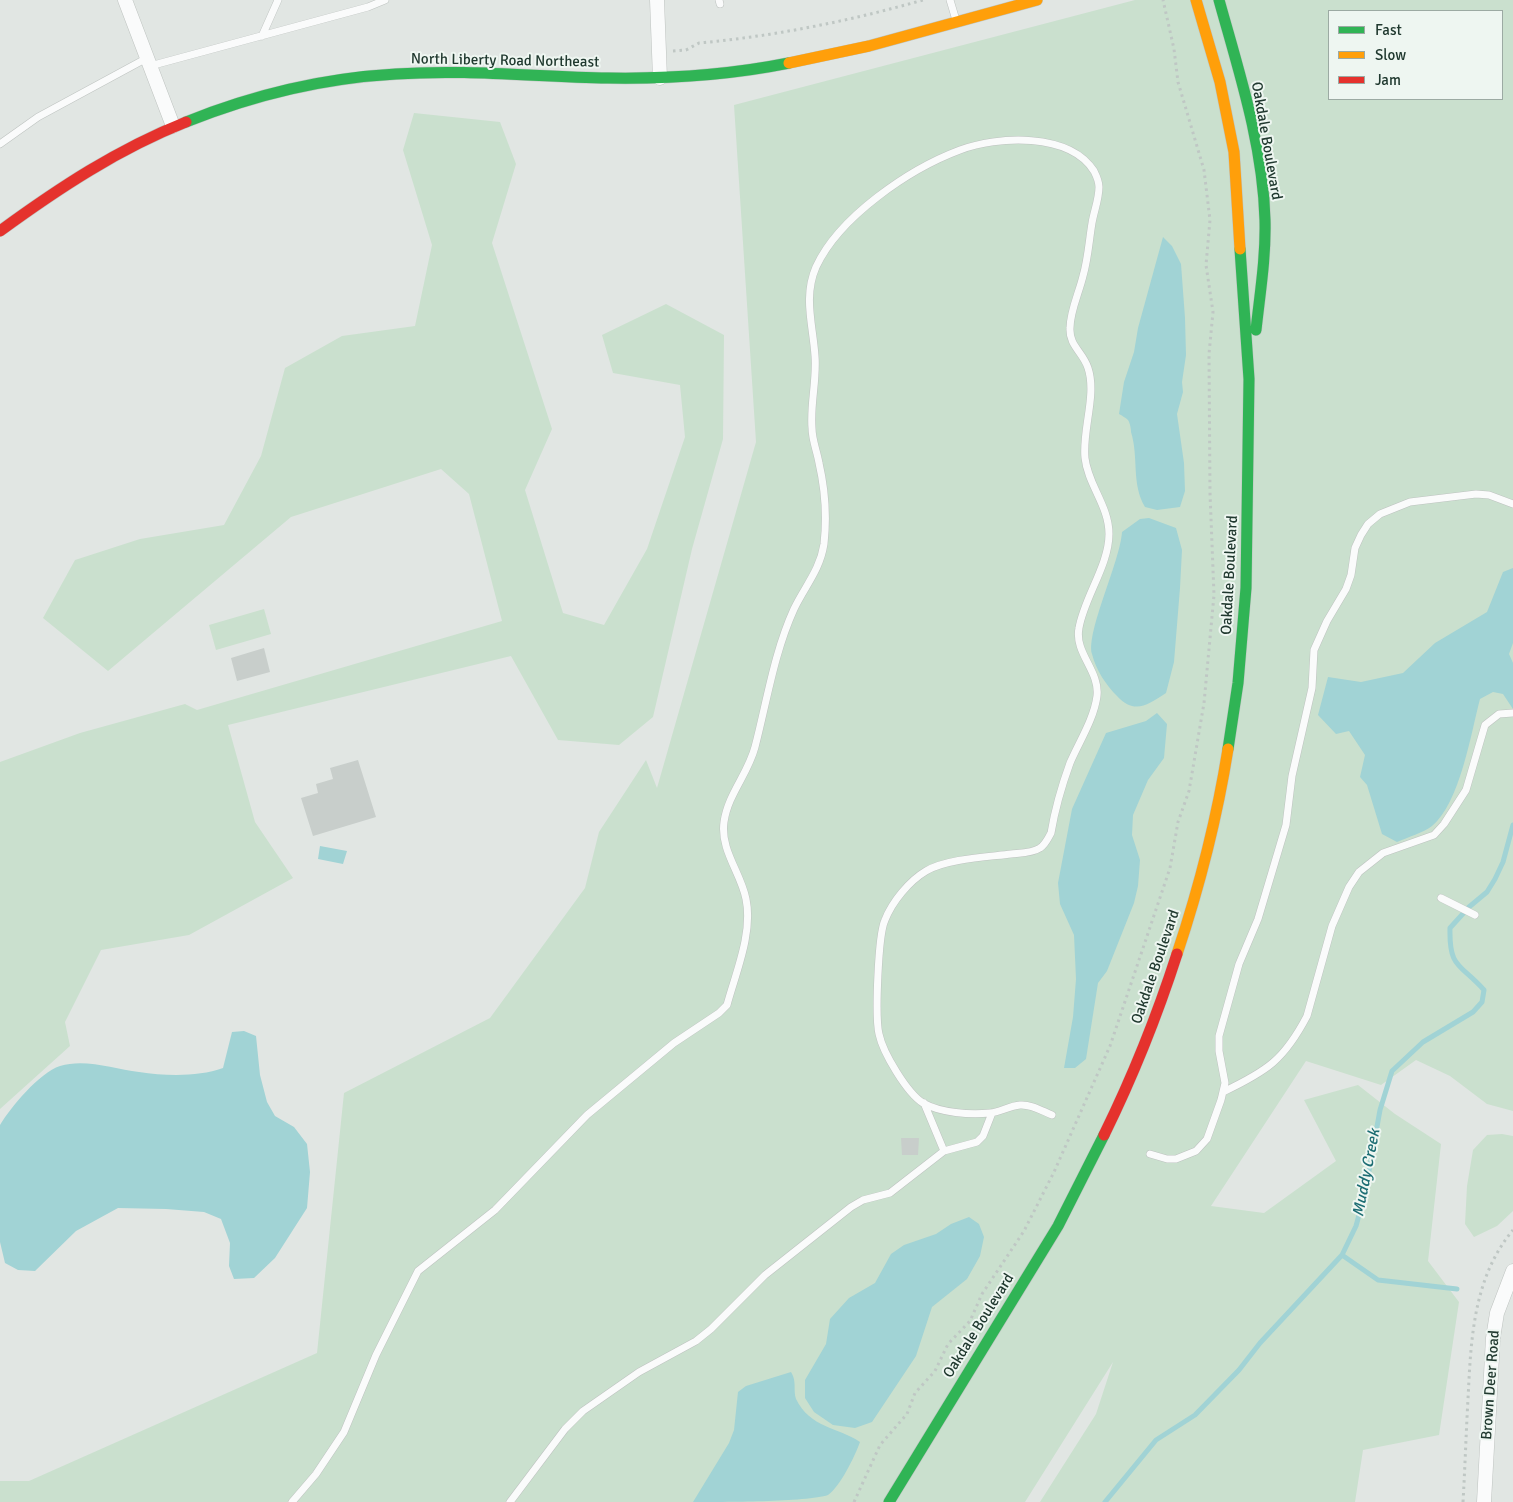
<!DOCTYPE html>
<style>
body{margin:0}
#map{position:relative;width:1513px;height:1502px;overflow:hidden;background:#e1e6e3;font-family:Signika,sans-serif}
canvas{display:block}
.legend{position:absolute;left:1328px;top:10px;width:175px;height:90px;box-sizing:border-box;background:#eef6f1;border:1px solid #9caaa3;margin:0;padding:6px 9px;list-style:none;font-size:15px;color:#20392f}
.legend li{display:flex;align-items:center;gap:10px;height:25px}
.legend b{width:25px;border:1px solid #9caaa3}
</style>
<div id="map">
<canvas width="1513" height="1502"></canvas>
<ul class="legend">
<li><b style="height:6px;background:#30b455"></b>Fast</li>
<li><b style="height:6px;background:#ff9f0a"></b>Slow</li>
<li><b style="height:6px;background:#e5322d"></b>Jam</li>
</ul>
</div>
<script>
const g = document.querySelector('canvas').getContext('2d');
g.lineJoin = 'round';
function fillPath(path, color) { g.fillStyle = color; g.fill(path, 'evenodd'); }
function strokePath(path, color, width, dash) { g.strokeStyle = color; g.lineWidth = width; g.lineCap = dash ? 'butt' : 'round'; g.setLineDash(dash || []); g.stroke(path); }
function label(font, color, halo, rows, align = 'center') {
  g.font = font + ' Signika,sans-serif'; g.lineWidth = 4; g.setLineDash([]); g.textBaseline = 'middle'; g.strokeStyle = halo; g.fillStyle = color; for (const [text, x, y, turn = 0] of rows) {
    g.save(); g.translate(x, y); g.rotate((+turn || 0) * Math.PI / 180); g.textAlign = isNaN(turn) ? turn : align; if (halo) g.strokeText(text, 0, 0); g.fillText(text, 0, 0); g.restore();
  }
}
fillPath(new Path2D(`
 M1135,0H1513V1111L1487,1104L1450,1076L1416,1060L1381,1085L1306,1061L1211,1206L1264,1213L1336,1161L1304,1100L1358,1085L1395,1114L1441,1144L1428,1261L1459,1302L1439,1435L1363,1450L1355,1502H1040L1096,1414L1113,1362L1025,1502H0V1481H29L317,1353L344,1093L490,1018L585,888L599,832L646,760L657,788L756,442L734,105ZM1329,11H1502V99H1329Z
 M414,113L500,122L516,164L492,243L552,429L525,490L563,613L604,625L647,549L685,437L680,385L613,373L602,335L666,304L724,335L723,439L692,549L653,717L619,745L558,740L511,656L228,725L255,822L293,878L189,935L101,950L65,1022L70,1046L0,1109V762L80,733L185,704L197,710L502,621L469,494L441,469L291,517L108,671L43,618L75,560L140,539L224,525L261,456L285,368L342,336L415,326L432,245L403,150Z
 M264,609L271,634L216,650L209,625Z
 M1502,1134L1513,1136V1211L1497,1226L1474,1237L1465,1224L1467,1186L1473,1150L1487,1135Z`), '#cae0ce');
fillPath(new Path2D(`
 M1163,237L1172,246L1181,264L1185,318L1186,355L1182,382L1183,392L1177,414L1184,463L1185,491L1180,507L1157,510L1145,507C1131,483 1139,458 1131,432C1131,429 1130,423 1128,420C1126,418 1121,415 1119,414L1124,382L1134,352L1138,328Z
 M1149,518L1176,528L1182,550L1180,588L1174,662L1166,693C1147,705 1135,715 1117,696C1106,685 1096,670 1092,654C1086,632 1120,562 1122,532L1140,519Z
 M1513,568V643L1509,654L1513,663V709L1503,694L1493,692L1480,699C1471,733 1460,803 1432,826C1423,833 1408,837 1397,842L1382,834L1367,785L1360,777L1365,755L1349,731L1336,734L1318,715L1328,677L1361,682L1403,673L1435,643L1487,612L1503,572Z
 M1157,713L1167,724L1164,758L1148,780L1133,815L1132,835L1140,860L1138,886L1134,903L1107,971L1098,983L1086,1059L1075,1068H1064L1073,1017L1076,979L1074,935L1060,904L1058,883L1072,809L1106,733L1146,721Z
 M320,846L347,851L343,864L318,859Z
 M244,1031L256,1036L260,1075L267,1102L275,1116L294,1127L307,1144L310,1172L307,1208L275,1258L254,1278L234,1279L229,1266L230,1243L221,1219L204,1212L166,1209L118,1208L76,1231L35,1271L18,1270L5,1263L0,1242V1125C11,1107 39,1073 60,1066C85,1058 114,1069 139,1072C166,1076 198,1077 223,1068L232,1032Z
 M969,1217L979,1224L984,1237L980,1256L967,1279L932,1307L916,1356L872,1422L855,1428L833,1425L814,1412L805,1398V1380L826,1344L830,1319L849,1298L875,1283L891,1254L904,1245L936,1234L951,1224Z
 M791,1372C797,1381 793,1390 796,1399C810,1428 838,1427 860,1442C855,1456 840,1487 828,1495C807,1502 721,1502 693,1502L729,1443L734,1430L738,1392L746,1386Z`), '#a1d3d5');
strokePath(new Path2D(`
 M1342,1255L1378,1280L1457,1289
 M1105,1502L1156,1440L1195,1415L1239,1370L1260,1343L1342,1255L1356,1226L1365,1193L1380,1110L1392,1071L1423,1042L1473,1012L1482,1002L1484,990C1460,963 1449,969 1450,928L1469,907L1487,892L1495,879L1503,862L1513,825`), '#a1d3d5', 5);
fillPath(new Path2D(`
 M264,648L270,672L237,681L231,658Z
 M358,760L376,817L313,836L301,798L318,793L316,784L333,779L330,768Z
 M901,1138H919L918,1155H902Z`), '#c8cecb');
const lane = new Path2D(`
 M719,0L720,4
 M950,0L956,20
 M262,36L278,0
 M150,66L368,7L385,0
 M0,144L38,117L147,58
 M1441,898L1475,915
 M1223,1092C1267,1071 1284,1060 1307,1016L1332,926L1349,887L1359,872L1383,853L1434,835L1444,824L1466,790L1485,725L1499,714L1513,713
 M924,1103L944,1151
 M1150,1154L1167,1159H1176L1196,1151L1207,1139L1221,1100L1225,1083L1219,1051V1036L1239,964L1258,919L1286,825L1292,776L1312,688L1314,650L1327,621L1346,589L1351,575L1355,548L1361,535L1368,524L1380,514L1410,502L1476,494L1489,495L1513,504
 M292,1502L316,1474L344,1432L376,1355L418,1271L495,1210L587,1115L674,1043L719,1013L727,1005C736,972 753,933 746,899C741,873 720,850 724,822C728,794 748,774 755,747C767,701 774,653 794,609C805,586 820,570 824,544C827,517 825,489 819,463C817,451 812,440 812,428C810,404 817,380 815,356C813,325 803,297 816,267C839,217 909,169 960,150C997,136 1069,132 1094,171C1097,177 1099,181 1099,187C1099,199 1094,211 1092,223C1089,241 1088,259 1083,276C1079,293 1070,311 1070,328C1069,346 1083,352 1088,368C1097,395 1082,430 1085,458C1088,485 1109,506 1109,534C1109,565 1084,598 1079,628C1074,653 1100,671 1097,696C1094,719 1079,742 1070,763C1062,785 1055,809 1051,833C1048,838 1046,844 1040,848C1033,853 1020,853 1011,854C987,857 946,859 926,871C909,881 892,902 885,920C878,935 875,1017 879,1034C883,1053 907,1093 923,1103C941,1113 970,1115 990,1113C1000,1112 1009,1106 1020,1105C1031,1104 1042,1111 1052,1115
 M510,1502L565,1429L583,1411L639,1372L696,1341L711,1329L765,1275L851,1207L863,1200L890,1193L944,1151L977,1142L983,1136L992,1113`);
const street = new Path2D(`
 M125,0L173,126
 M657,0L660,78
 M1484,1502L1493,1338L1497,1313L1513,1271`);
const fast = new Path2D(`
 M1219,0C1239,72 1263,145 1265,220C1266,257 1260,293 1256,330
 M186,122C253,95 324,78 396,74C466,69 537,77 608,78C668,79 729,75 789,63
 M1228,749L1238,683L1246,588L1249,379L1240,249
 M889,1502L1058,1226L1104,1135`);
const slow = new Path2D(`
 M1196,0L1220,82L1234,152L1240,249
 M789,63L869,46L1037,0
 M1177,954C1199,888 1217,818 1228,749`);
const jam = new Path2D(`
 M0,231C59,188 118,149 186,122
 M1104,1135C1133,1076 1157,1016 1177,954`);
strokePath(lane, '#bec3c0', 8);
strokePath(street, '#bec3c0', 15);
strokePath(fast, '#bdc4c1', 12);
strokePath(slow, '#bdc4c1', 12);
strokePath(jam, '#bdc4c1', 12);
strokePath(new Path2D(`
 M673,51L686,50L699,43C775,36 850,21 923,0
 M854,1502L880,1445L907,1414L915,1393L935,1371L948,1344L970,1321L982,1294L1024,1231L1054,1172L1110,1046L1170,868L1178,822L1189,791L1204,703L1214,595L1210,493L1209,354L1213,312L1206,265L1210,220L1204,170L1178,82L1174,49L1163,0
 M1463,1502C1465,1468 1466,1434 1468,1399C1471,1339 1473,1278 1513,1230`), '#bfc7c4', 3, [2.5, 4]);
strokePath(lane, '#fafbfb', 7);
strokePath(street, '#fafbfb', 14);
strokePath(fast, '#30b455', 11);
strokePath(slow, '#ff9f0a', 11);
strokePath(jam, '#e5322d', 11);
label('15px', '#20392f', '#eef6f1', [
 ["North Liberty Road Northeast",505,61,1],
 ["Oakdale Boulevard",1266,141,80],
 ["Oakdale Boulevard",1230,575,-87],
 ["Oakdale Boulevard",1156,967,-71],
 ["Oakdale Boulevard",979,1326,-58],
 ["Brown Deer Road",1491,1385,-86]
]);
label('italic 16px', '#1c6d73', '#eef6f1', [
 ["Muddy Creek",1367,1173,-79]
]);
</script>
